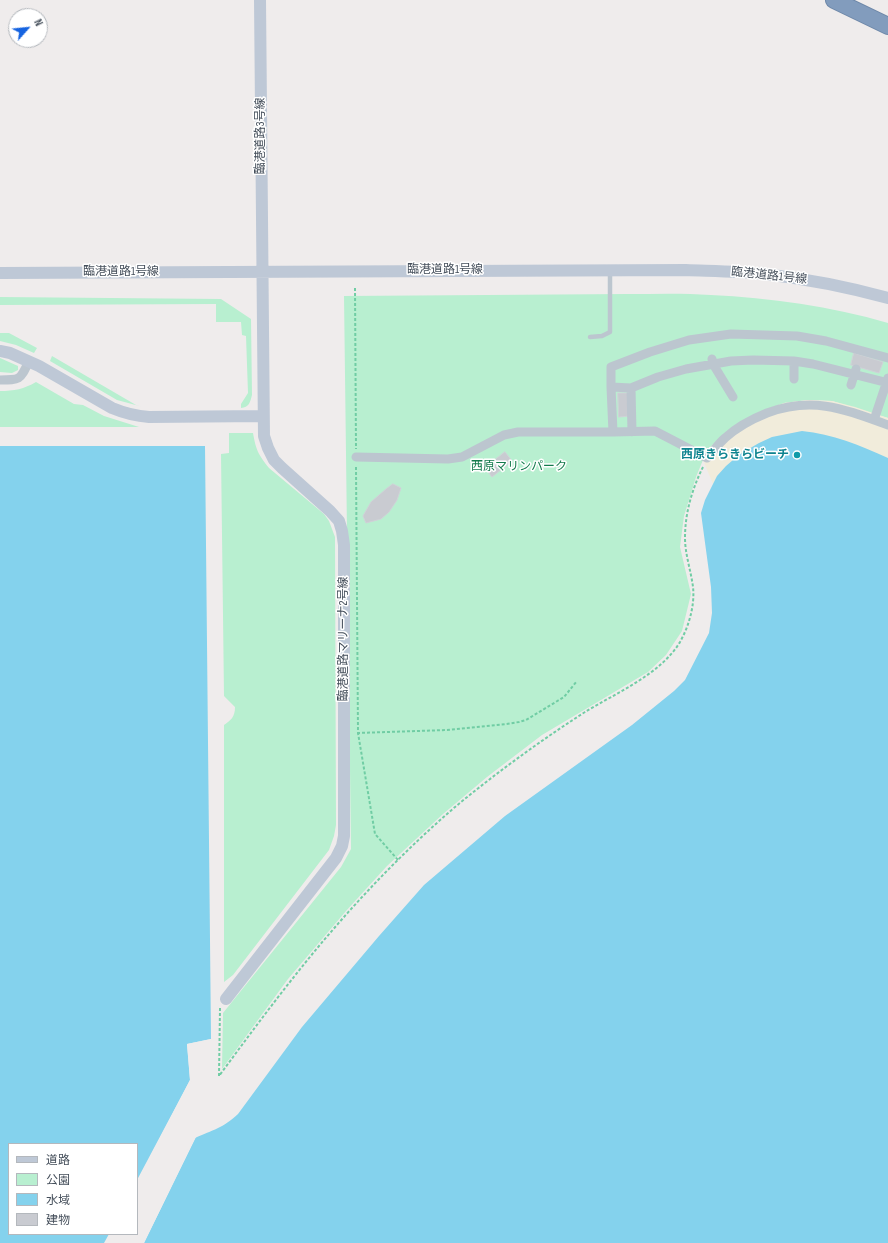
<!DOCTYPE html>
<meta charset="utf-8">
<style>
body{margin:0}
#map{position:relative;width:888px;height:1243px;overflow:hidden;background:#efecec;font-family:"Sofia Sans Condensed","Noto Sans JP",sans-serif}
canvas{display:block}
.legend{position:absolute;left:8px;top:1143px;width:130px;height:92px;box-sizing:border-box;background:#fff;border:1px solid #b4b8bd;margin:0;padding:5px 7px;list-style:none;font-size:12px;color:#444e5a}
.legend li{display:flex;align-items:center;gap:8px;height:20px}
.legend b{width:20px;border:1px solid #b4b8bd}
.north{position:absolute;left:8px;top:8px;width:40px;height:40px;box-sizing:border-box;background:#fff;border:1px solid #b4b8bd;border-radius:50%;rotate:63deg;font-size:11px;font-weight:700;line-height:16px;text-align:center;color:#444e5a}
.north::after{content:'';display:block;margin:auto;width:14px;height:18px;background:#1563e0;clip-path:polygon(50% 0,100% 100%,50% 72%,0 100%)}
</style>
<div id="map">
<canvas width="888" height="1243"></canvas>
<ul class="legend">
<li><b style="height:5px;background:#bec8d6"></b>道路</li>
<li><b style="height:11px;background:#b8efd0"></b>公園</li>
<li><b style="height:11px;background:#84d2ed"></b>水域</li>
<li><b style="height:11px;background:#c9cbd1"></b>建物</li>
</ul>
<div class="north">N</div>
</div>
<script>
const g = document.querySelector('canvas').getContext('2d');
g.lineJoin = 'round';
function fillPath(path, color) { g.fillStyle = color; g.fill(path, 'evenodd'); }
function strokePath(path, color, width, dash) { g.strokeStyle = color; g.lineWidth = width; g.lineCap = dash ? 'butt' : 'round'; g.setLineDash(dash || []); g.stroke(path); }
function label(font, color, halo, rows, align = 'center') {
  g.font = font + ' "Sofia Sans Condensed","Noto Sans JP",sans-serif'; g.lineWidth = 3; g.setLineDash([]); g.textBaseline = 'middle'; g.strokeStyle = halo; g.fillStyle = color; for (const [text, x, y, turn = 0] of rows) {
    g.save(); g.translate(x, y); g.rotate((+turn || 0) * Math.PI / 180); g.textAlign = isNaN(turn) ? turn : align; if (halo) g.strokeText(text, 0, 0); g.fillText(text, 0, 0); g.restore();
  }
}
fillPath(new Path2D(`
 M628,294C655,294 683,293 711,295C770,298 831,306 888,323V418L832,401L808,400L784,403L703,460L696,477L684,516L680,547L691,594L682,631L666,655L648,672L542,735L487,777L443,814L387,866L346,911L288,979L222,1069L223,1013L341,867L351,849L344,296Z
 M0,297L221,299L251,319L252,395C250,403 249,407 241,408V404L248,393L246,336L242,335L241,322H216V304L0,305Z
 M0,333H9L37,348L34,353L16,345L0,341Z
 M52,356L136,405L143,407L117,400L50,361Z
 M0,358L18,366V370L12,373L0,372Z
 M36,382L74,404L83,405L104,416L139,427H0V391C14,391 24,389 36,382Z
 M229,433H253C256,450 258,454 269,468L324,514L329,521L335,537L336,825L334,836L329,850L233,975L224,982V725C231,720 235,717 235,707L224,696L221,454L229,453Z`), '#b8efd0');
fillPath(new Path2D(`
 M808,400L832,401L855,407L888,418V506L713,484L703,460L708,449L722,436L759,412L784,403Z`), '#f1ecdb');
fillPath(new Path2D(`
 M802,431C833,434 859,445 888,458V1243H144L195,1138C213,1130 223,1128 238,1114L302,1027L379,936L424,885L505,816L632,725L674,691L685,680L709,633L712,613L711,587L701,513L705,500L717,476L726,466L740,454L759,443L772,437Z
 M0,446H205L211,1039L187,1044L190,1080L137,1180V1144H9V1234H109L104,1243H0Z`), '#84d2ed');
fillPath(new Path2D(`
 M211,1039L212,1041L189,1046L192,1080L139,1181L137,1182L190,1080L187,1044Z
 M197,1135L144,1243H142L193,1137Z`), '#efecec');
const building = new Path2D(`
 M854,353L883,362L879,373L851,365Z
 M618,393H629L630,416L619,417Z
 M505,452L512,461L492,477L485,468Z
 M393,484L401,488L397,500L389,512L381,519L366,523L363,516L371,502L386,489Z`);
fillPath(building, '#c9cbd1');
strokePath(building, '#d0d2d8', 1);
const highway = new Path2D(`
 M834,0L888,26`);
strokePath(highway, '#6d87a8', 18);
strokePath(new Path2D(`
 M355,288L356,449
 M356,467L358,733L375,834L398,860
 M357,733L447,730L506,724L519,722L526,720L564,697L577,681
 M220,1008L219,1076C250,1034 281,992 314,952C357,900 404,851 455,807C496,773 540,741 585,712C616,693 661,674 680,642C689,626 695,605 693,587C691,571 685,554 685,538C685,513 692,489 703,467`), '#70cda4', 2, [3, 2]);
strokePath(new Path2D(`
 M590,337L602,336L610,332V271`), '#bcc6cf', 4.5);
strokePath(new Path2D(`
 M888,358L826,341L797,336L731,334L689,340L650,352L611,367V387L631,388L658,377L686,369L731,361L753,360L794,361L813,364L888,383
 M712,359L713,364L733,397
 M794,379V361
 M0,380C21,380 20,380 29,361
 M851,385L856,369
 M611,387L613,432L655,431L707,458C713,452 718,444 725,438C737,427 752,419 767,413C813,396 844,409 888,425
 M631,388L632,432
 M874,420L888,378
 M356,457L448,459L462,457L504,435L518,432H613`), '#bcc6cf', 9);
strokePath(new Path2D(`
 M0,273L686,270C712,271 739,271 765,274C807,279 848,287 888,298
 M0,351L10,353L39,366L112,408C124,413 135,416 149,417L263,416
 M226,999L336,858L342,846L344,836V545L342,531L339,521L330,511L282,468L274,460L268,448L264,436L260,0`), '#bec8d6', 12);
strokePath(highway, '#829cbd', 16);
for (const [x, y, r, color] of [
 [797,455,4,"#0f9aa8"]
]) { const dot = new Path2D(); dot.arc(x, y, r, 0, 2 * Math.PI); g.fillStyle = color; g.fill(dot); strokePath(dot, '#fff', 1.5); }
label('12px', '#444e5a', '#fff', [
 ["臨港道路3号線",261,136,-90],
 ["臨港道路1号線",445,270],
 ["臨港道路1号線",121,272],
 ["臨港道路1号線",769,276,6],
 ["臨港道路マリーナ2号線",344,639,-90]
]);
label('bold 12px', '#0d838f', '#fff', [
 ["西原きらきらビーチ",789,455]
], 'right');
label('12px', '#147b4d', '#fff', [
 ["西原マリンパーク",519,467]
]);
</script>
